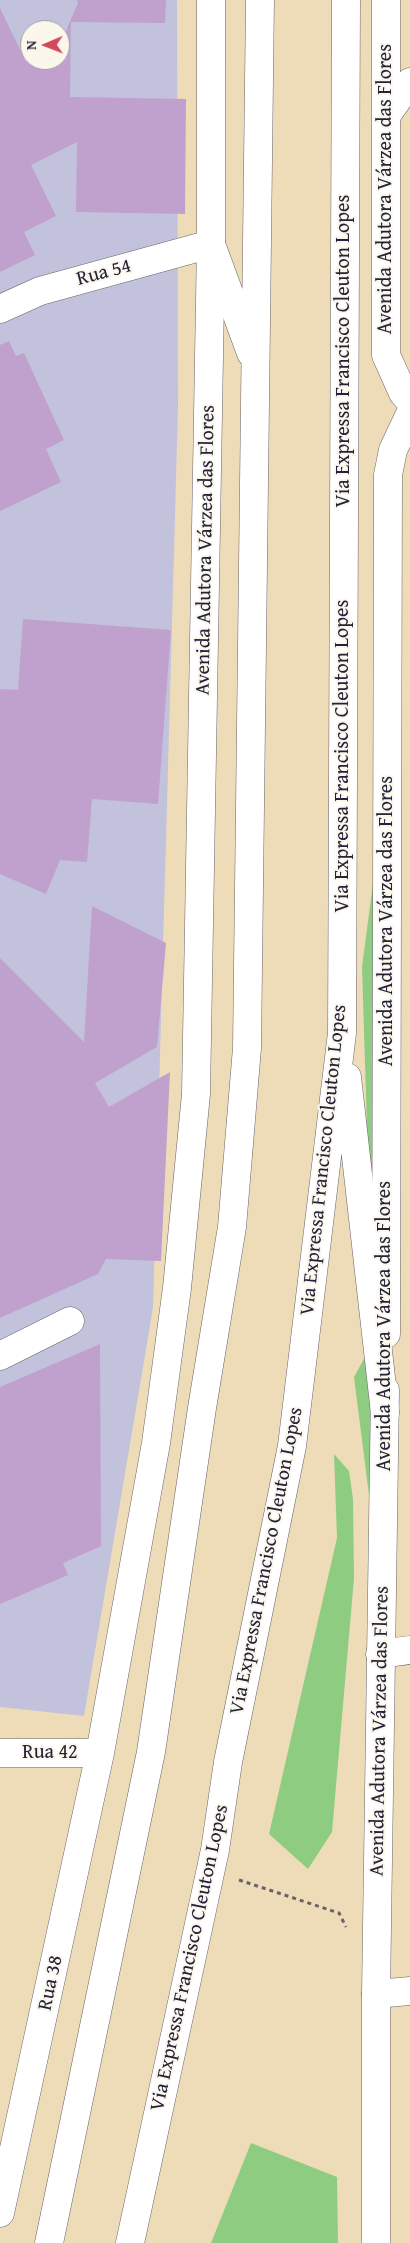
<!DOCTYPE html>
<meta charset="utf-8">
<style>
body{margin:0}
#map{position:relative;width:410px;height:2243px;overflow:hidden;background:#eedcb9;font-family:"Gentium Book Plus",serif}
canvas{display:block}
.north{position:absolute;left:20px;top:20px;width:50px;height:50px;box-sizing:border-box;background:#fbf7ec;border:1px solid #a4a2a5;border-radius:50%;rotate:269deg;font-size:14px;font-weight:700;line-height:20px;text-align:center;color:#22223b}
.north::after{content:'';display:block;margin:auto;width:18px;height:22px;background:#d1495b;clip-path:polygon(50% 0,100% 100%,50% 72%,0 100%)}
</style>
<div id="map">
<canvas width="410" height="2243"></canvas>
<div class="north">N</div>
</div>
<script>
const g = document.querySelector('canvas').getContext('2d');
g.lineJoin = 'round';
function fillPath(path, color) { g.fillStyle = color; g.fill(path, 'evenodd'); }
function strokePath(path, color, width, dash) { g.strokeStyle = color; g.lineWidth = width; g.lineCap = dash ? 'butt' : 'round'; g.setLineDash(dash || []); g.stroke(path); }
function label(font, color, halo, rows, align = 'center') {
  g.font = font + ' "Gentium Book Plus",serif'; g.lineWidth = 4; g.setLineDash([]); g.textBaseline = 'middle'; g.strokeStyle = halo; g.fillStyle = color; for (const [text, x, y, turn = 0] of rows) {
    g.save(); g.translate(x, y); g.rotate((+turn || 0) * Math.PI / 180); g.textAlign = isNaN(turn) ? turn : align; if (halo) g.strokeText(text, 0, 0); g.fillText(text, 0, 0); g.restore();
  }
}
fillPath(new Path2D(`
 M0,0H177L178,407L153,1308L84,1716L0,1707ZM30,30H60V60H30Z`), '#c2c2dc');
fillPath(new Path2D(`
 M376,861L377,1187L369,1191L362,967Z
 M365,1357L377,1396L371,1511L354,1377Z
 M334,1454L349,1471L353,1499L354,1578L332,1832L308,1869L269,1834L337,1538Z
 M251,2143L337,2177L338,2243H211Z`), '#8ecc82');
fillPath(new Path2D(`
 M77,0H166L165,23L71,22L70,97L186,99L185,214L76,212L77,142L31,165L56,216L24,232L35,255L0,272V8L26,62L60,60V45L78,3Z
 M9,341L16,356L24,353L64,440L46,449L61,482L0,511V345Z
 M23,619L171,630L158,804L92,799L87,862L60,860L46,894L0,874V689L18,690Z
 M92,906L166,943L157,1047L95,1083L109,1107L170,1072L161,1261L106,1259L98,1274L0,1318V958L84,1042Z
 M100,1344L101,1546L63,1563L68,1575L0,1604V1387Z`), '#c0a1cd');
const street = new Path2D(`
 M0,309L40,291L211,244
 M0,1356L70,1321
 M380,1654L410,1650
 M376,1994L410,1991`);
const secondary = new Path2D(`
 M386,0V355L403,393L410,401
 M386,116L410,82
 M386,1334L388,475L393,450L410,414
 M0,1753H100
 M0,2213L100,1753L156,1443L177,1288L196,1094L211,244V0
 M376,2243V1994L385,1390`);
const highway = new Path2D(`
 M211,244L251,353
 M347,1077L385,1413
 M49,2243L151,1752L202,1408L232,1227L247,1048L260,0
 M130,2243L215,1850L228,1762L292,1446L342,1033L346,0`);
strokePath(street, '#696367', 29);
strokePath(secondary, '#696367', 29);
strokePath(highway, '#696367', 29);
strokePath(new Path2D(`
 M239,1880L339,1913L346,1927`), '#696367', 3, [4, 4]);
strokePath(street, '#fff', 28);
strokePath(secondary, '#fff', 28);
strokePath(highway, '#fff', 28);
label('20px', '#22223b', '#fbf7ec', [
 ["Avenida Adutora Várzea das Flores",386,189,-90],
 ["Rua 54",104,273,-15],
 ["Via Expressa Francisco Cleuton Lopes",344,351,-90],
 ["Avenida Adutora Várzea das Flores",206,550,-89],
 ["Via Expressa Francisco Cleuton Lopes",343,756,-90],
 ["Avenida Adutora Várzea das Flores",387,921,-90],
 ["Via Expressa Francisco Cleuton Lopes",324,1160,-84],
 ["Avenida Adutora Várzea das Flores",385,1326,-90],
 ["Via Expressa Francisco Cleuton Lopes",267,1561,-79],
 ["Avenida Adutora Várzea das Flores",380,1731,-89],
 ["Rua 42",50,1753],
 ["Via Expressa Francisco Cleuton Lopes",190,1958,-78],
 ["Rua 38",51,1983,-78]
]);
</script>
